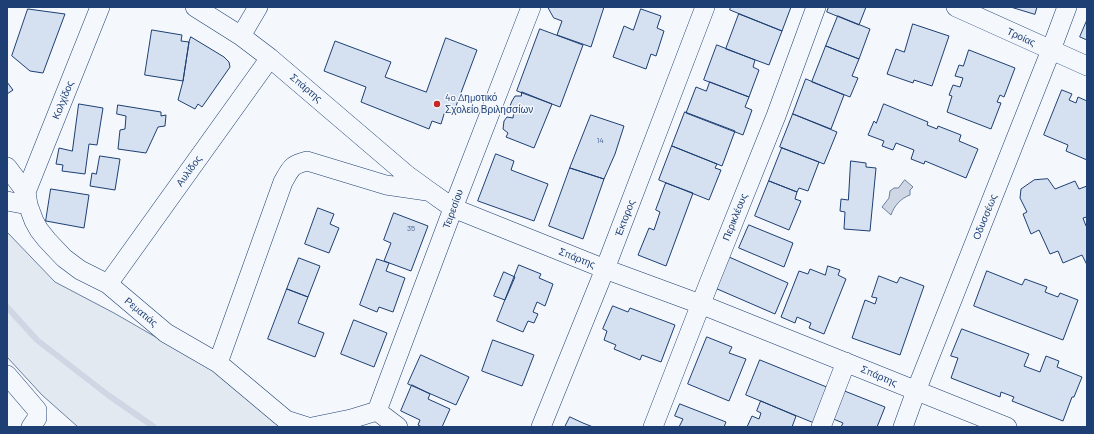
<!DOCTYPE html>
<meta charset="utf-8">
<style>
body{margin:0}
#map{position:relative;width:1094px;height:434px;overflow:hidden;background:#f4f7fb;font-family:Barlow,sans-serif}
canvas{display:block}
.frame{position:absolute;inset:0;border:8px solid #1d3f73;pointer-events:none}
</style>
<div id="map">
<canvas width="1094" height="434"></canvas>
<div class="frame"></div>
</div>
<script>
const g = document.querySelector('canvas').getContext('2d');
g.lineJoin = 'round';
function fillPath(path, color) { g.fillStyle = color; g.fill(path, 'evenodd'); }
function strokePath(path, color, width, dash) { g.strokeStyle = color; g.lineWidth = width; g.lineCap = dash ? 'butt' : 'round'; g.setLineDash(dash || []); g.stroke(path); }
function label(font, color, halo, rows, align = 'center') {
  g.font = font + ' Barlow,sans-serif'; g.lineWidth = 3; g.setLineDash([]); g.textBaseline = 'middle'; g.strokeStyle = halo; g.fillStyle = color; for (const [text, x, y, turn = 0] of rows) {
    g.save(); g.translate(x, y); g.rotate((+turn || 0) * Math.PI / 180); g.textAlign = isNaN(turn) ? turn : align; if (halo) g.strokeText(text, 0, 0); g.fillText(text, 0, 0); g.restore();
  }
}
const green = new Path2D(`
 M7,232L55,282L114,313L213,370L280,427H78L42,395L7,357Z`);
fillPath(green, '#e3e9f0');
strokePath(green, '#687fa3', 1);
const water = new Path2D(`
 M905,180L913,187L910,190V195C901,198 894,206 891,215L882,207L889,198L890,191L894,188H898Z`);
fillPath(water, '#cfd7e4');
strokePath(water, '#687fa3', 1);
strokePath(new Path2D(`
 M7,307L37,340L108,395L154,427`), '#cfd7e4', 6);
const building = new Path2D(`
 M548,7H604L591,47L557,35L562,21L554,18Z
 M731,7H791L782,31L730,10Z
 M829,7H866L859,25L827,12Z
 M1011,7H1037L1035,14Z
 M28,9L65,14L43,73L30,71L12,56Z
 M641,9L661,16L657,28L664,31L656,56L651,54L646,69L613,57L624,26L633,30Z
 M739,14L782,31L769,65L726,49Z
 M838,16L870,29L859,59L826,46Z
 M1087,20V40L1080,37Z
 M913,24L949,36L932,86L914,80L913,83L887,74L896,49L904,52Z
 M540,29L583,45L560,107L517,91Z
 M152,30L182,35L181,41L189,42L183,81L145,75Z
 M191,37L224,57L229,62L230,67L202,107L198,104L195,109L178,100L183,81L189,42Z
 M446,38L477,50L453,114L445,111L441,124L432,121L429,129L361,102L366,87L324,71L335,41L391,62L385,77L426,92Z
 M717,45L755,60L753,67L759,70L749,97L704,80Z
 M826,46L859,59L852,76L858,78L850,97L812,82Z
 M969,50L1015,68L1004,97L1000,95L997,102L1001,103L991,129L947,112L952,96L949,95L953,85L960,87L963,78L955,76L959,65L963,66Z
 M806,79L844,95L831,129L793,114Z
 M7,82L13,90L7,94Z
 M710,82L749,97L745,107L752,110L743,135L686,113L696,87L706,91Z
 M1062,90L1072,94L1069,100L1076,103L1078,97L1087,101V160L1066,151L1068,145L1044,135Z
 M522,92L552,104L534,148L506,137L508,133L503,129L504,121L507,117L513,118L514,111L510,106L512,101L515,96H521Z
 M79,104L103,108L97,145L89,144L85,174L62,171L63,165L56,164L59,148L72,151Z
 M884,104L928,122L927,125L937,129L938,126L961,135L959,141L978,149L966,178L925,161L924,164L911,159L914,150L896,143L893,150L882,146L884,141L868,135L874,121L876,123Z
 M118,105L161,112V116L166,115L165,126L158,127L146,153L118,149L120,130L125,129L126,116L117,114Z
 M685,112L735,131L722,166L672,146Z
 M793,114L837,132L824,164L780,147Z
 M591,115L624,126L615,154L604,179L570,168Z
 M672,146L717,164L715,168L721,170L709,200L659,180Z
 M782,148L819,162L808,191L799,188L797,192L769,181Z
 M496,154L514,161L511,170L548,184L534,221L478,201Z
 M100,156L120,159L115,190L90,186L92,173L96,174Z
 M851,161L866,163V167L876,168L870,231L844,229L845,212L840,211L841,199L848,200Z
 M570,168L604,179L583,239L549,226Z
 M1048,179L1055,189L1075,181L1079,189L1087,186V217L1083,218L1086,226L1087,225V265L1082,255L1063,263L1058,251L1050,254L1039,230L1031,234L1023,214L1027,212L1020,198L1021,189L1034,180Z
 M769,181L797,192L795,199L801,201L789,230L755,216Z
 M666,183L693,193L666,266L638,255L649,228L654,230L660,212L656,210Z
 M51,189L89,195L84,228L46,221Z
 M318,208L334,214L330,224L339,228L329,253L305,244Z
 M394,213L428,226L411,271L384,261L391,243L384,240Z
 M749,225L793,243L784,267L739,248Z
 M729,257L788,283L775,314L715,288Z
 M299,258L320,266L308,297L287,289Z
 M377,259L389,263L386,271L405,278L393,312L379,307L377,312L360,305Z
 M519,265L541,274L539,278L553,284L545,306L537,302L533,312L538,314L534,323L528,321L523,332L497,321Z
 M828,266L840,270L838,275L846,279L824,334L809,328L811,323L797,317L795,323L781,317L799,271L808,274L810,269L825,275Z
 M987,271L1022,285L1025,279L1047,287L1045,292L1058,297L1060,293L1078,300L1063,340L974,306Z
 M504,272L515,277L505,300L494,296Z
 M879,276L897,283L900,277L924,286L900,355L852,338L865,300L875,304L877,298L872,297Z
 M287,289L308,297L298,323L324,333L315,357L268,339Z
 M613,306L628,312L630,308L675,325L661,362L642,355L640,360L614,349L616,345L604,340L607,331L603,329Z
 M354,320L387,333L374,367L341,354Z
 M962,329L1029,354L1024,366L1040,372L1046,356L1059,361L1057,367L1082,377L1074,397H1072L1063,421L1012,401L1014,397L1001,392L1000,397L951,378L958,358L951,356Z
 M707,337L732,347L729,353L746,359L729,401L688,384Z
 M493,340L534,355L522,386L482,371Z
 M421,355L469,377L456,405L408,384Z
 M760,360L829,388L814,423L746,395Z
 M412,385L430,394L428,399L450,409L442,427H422L418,425L420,420L401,411Z
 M842,390L885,407L877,427H841L843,423L831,418Z
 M761,401L796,416L792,427H747L752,416L759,419L761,413L757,411Z
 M680,404L726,422L724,427H679L683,419L675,416Z
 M570,417L583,423L593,427H565Z`);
fillPath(building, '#d5e0f0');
strokePath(building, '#1d3f73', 1);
const street = new Path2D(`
 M195,7L241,36L270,58L407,175L429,191L453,208L605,269L700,304L1007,427
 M956,7L1087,66
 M241,36L258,7
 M7,167L26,192L28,205L34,221L39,230L47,240L64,258L80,270L108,284L166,333L218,363L286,420L308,427
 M26,192L100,7
 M7,201L28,205
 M108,284L270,58
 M218,363L283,182C291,168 291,165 307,161L386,185L427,191
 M7,375L37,410V418L31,427
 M377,411L457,198L531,7
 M312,427L351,419L377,411L398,427
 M541,427L605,269L705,7
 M653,427L709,283L776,116L816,7
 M821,427L846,362
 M903,427L916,391L1051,50L1067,7`);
strokePath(street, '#1d3f73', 20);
strokePath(street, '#f4f7fb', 19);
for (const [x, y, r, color] of [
 [437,104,4,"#c62828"]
]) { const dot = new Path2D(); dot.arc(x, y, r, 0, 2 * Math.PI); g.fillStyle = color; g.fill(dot); strokePath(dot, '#f4f7fb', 1.5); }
label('8px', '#4b6792', null, [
 ["14",600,140],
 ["35",411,228]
]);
label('10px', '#1d3f73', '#f4f7fb', [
 ["Τροίας",1021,37,25],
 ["Σπάρτης",306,88,40],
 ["Κολχίδος",63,100,-68],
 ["Αυλίδος",189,171,-54],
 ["Τειρεσίου",453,209,-70],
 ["Περικλέους",735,217,-68],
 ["Οδυσσέως",985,217,-68],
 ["Έκτορος",625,218,-69],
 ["Σπάρτης",577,258,22],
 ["Ρεματιάς",141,312,40],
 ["Σπάρτης",879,376,23]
]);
label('10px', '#1d3f73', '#f4f7fb', [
 ["4o Δημοτικό",445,98],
 ["Σχολείο Βριλησσίων",445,110]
], 'left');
</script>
